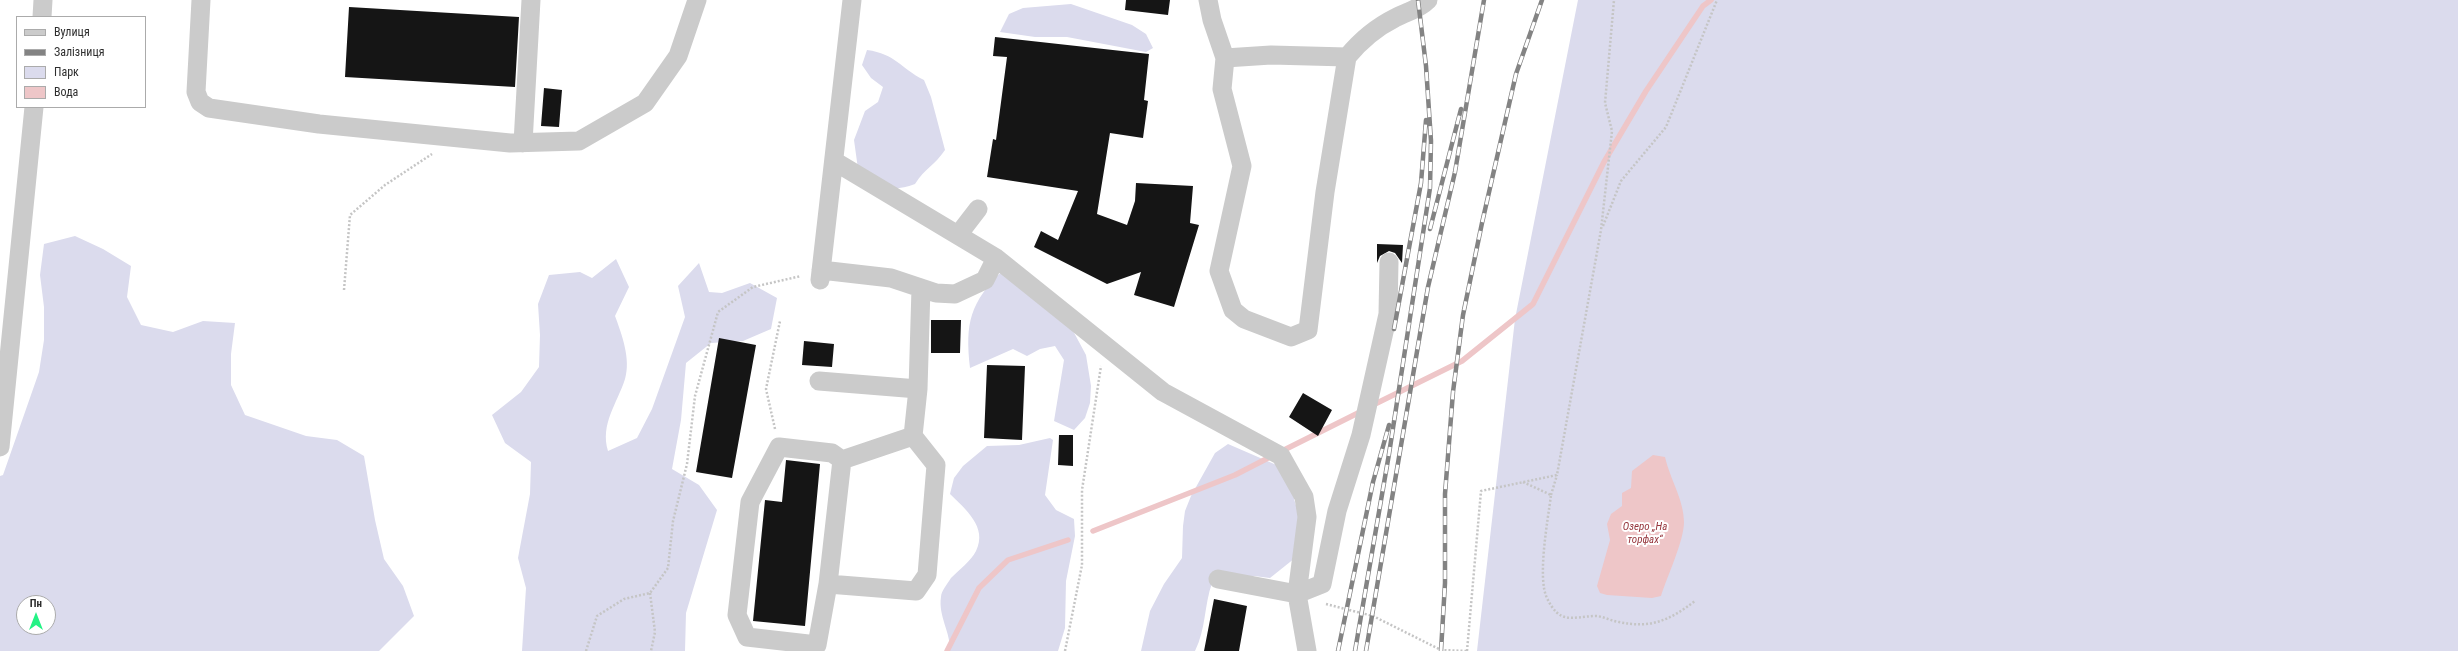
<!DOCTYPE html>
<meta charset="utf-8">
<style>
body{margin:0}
#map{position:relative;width:2458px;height:651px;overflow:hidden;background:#fff;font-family:"Roboto Condensed",sans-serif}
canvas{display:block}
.legend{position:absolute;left:16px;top:16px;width:130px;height:92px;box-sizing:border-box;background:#fff;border:1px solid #ababab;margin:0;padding:5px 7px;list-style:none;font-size:12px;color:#2e2e2e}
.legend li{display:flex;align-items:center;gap:8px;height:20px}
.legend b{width:20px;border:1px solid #ababab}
.north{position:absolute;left:16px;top:595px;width:40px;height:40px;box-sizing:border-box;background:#fff;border:1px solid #ababab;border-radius:50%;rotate:0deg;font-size:11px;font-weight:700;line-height:16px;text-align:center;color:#2e2e2e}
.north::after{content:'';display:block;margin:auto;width:14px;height:18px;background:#24f285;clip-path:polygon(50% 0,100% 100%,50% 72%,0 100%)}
</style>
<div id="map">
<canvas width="2458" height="651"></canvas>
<ul class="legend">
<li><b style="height:5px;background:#cbcbcb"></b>Вулиця</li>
<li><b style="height:5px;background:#838383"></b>Залізниця</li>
<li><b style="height:11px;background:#dbdbed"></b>Парк</li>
<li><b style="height:11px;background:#eec6c8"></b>Вода</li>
</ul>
<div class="north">Пн</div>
</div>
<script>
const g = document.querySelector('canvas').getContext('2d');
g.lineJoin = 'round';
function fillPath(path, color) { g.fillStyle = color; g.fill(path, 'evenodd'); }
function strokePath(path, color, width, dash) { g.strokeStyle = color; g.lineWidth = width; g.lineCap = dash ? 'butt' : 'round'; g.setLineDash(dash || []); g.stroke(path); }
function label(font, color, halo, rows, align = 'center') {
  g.font = font + ' "Roboto Condensed",sans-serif'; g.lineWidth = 4; g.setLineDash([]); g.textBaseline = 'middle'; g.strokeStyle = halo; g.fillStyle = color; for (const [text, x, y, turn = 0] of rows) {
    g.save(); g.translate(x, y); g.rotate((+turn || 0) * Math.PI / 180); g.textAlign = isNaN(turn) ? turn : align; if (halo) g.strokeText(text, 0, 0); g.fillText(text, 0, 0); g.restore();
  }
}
fillPath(new Path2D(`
 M1578,0H2458V651H1477L1515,319Z
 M1071,4L1132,25L1146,34L1153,48L1146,52L1067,37H1035L1000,32L1009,14L1023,8Z
 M867,50C896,54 900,68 924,80L931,97L945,150C935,165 925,168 915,184C887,194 881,185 858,169L854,140L865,111L878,102L883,87L871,78L862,65Z
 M75,236L103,249L131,266L127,297L141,325L173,332L203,321L235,323L231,354V385L245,415L306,436L337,440L364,456L375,520L384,559L403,586L414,616L379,651H0V476L3,475L39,372L44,340V307L40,275L44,244ZM24,603H48V627H24Z
 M616,259L629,287L615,316C622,335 631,359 625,379C617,404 600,424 608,451L637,438L652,409L685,317L678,286L699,263L709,292L722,293L750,283L777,298L771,329L743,341L711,343L686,363L681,420L672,469L699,485L717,510L686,613L685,651H522L526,588L518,558L530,494L531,462L505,443L492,415L521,392L539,367L540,335L538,304L549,275L580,272L592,278Z
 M1003,270L1071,327L1086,355L1091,386L1090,403L1085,418L1074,430L1054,421L1064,360L1055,346L1040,349L1027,356L1013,349L970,368C965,322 970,303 1003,270Z
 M1050,438L1053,440L1045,495L1056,510L1074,519L1075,536L1066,581L1065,628L1058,651H950C951,633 938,616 941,597C941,591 948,583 951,578C959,570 971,561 976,551C988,527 965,509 950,494L954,478L963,466L987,446L1019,445Z
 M1228,444L1288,470L1296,483L1294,499L1299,515L1295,558L1270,578L1254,576L1212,583C1204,606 1206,629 1195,651H1141L1150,611L1164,584L1182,558L1183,526L1185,511L1191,496L1215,453Z`), '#dbdbed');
fillPath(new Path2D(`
 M1653,455L1665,457C1670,479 1684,500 1684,522C1684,541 1667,577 1661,596L1652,598L1607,595L1600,593L1597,586L1610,540L1607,524L1611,514L1622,506V493L1631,488L1632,471Z`), '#eec6c8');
strokePath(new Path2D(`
 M1371,406L1462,361L1533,304L1604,162L1646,91L1703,6L1711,0
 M1280,452L1362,411
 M1093,531L1235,475L1272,456
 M947,651L979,588L1008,560L1068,540`), '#eec6c8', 5.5);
fillPath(new Path2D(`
 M1126,0H1170L1168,15L1125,10Z
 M349,7L519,17L515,87L345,77Z
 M995,37L1149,54L1144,100L1148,101L1143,138L1110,133L1097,214L1127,225L1135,201L1136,183L1193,186L1190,223L1199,225L1174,307L1134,295L1141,272L1107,284L1034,247L1041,231L1058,240L1078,191L987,177L993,139L996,140L1007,57L993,56Z
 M544,88L562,90L559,127L541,126Z
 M1377,244L1403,245L1402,263L1395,253L1389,251L1380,256L1377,263Z
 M931,320H961L960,353H931Z
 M719,338L756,345L732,478L696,472Z
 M804,341L834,344L832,367L802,365Z
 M987,365L1025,366L1022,440L984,438Z
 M1303,393L1332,410L1318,436L1289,417Z
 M1059,435H1073V466L1058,465Z
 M786,460L820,464L805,626L753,621L765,500L782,502Z
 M1214,599L1247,606L1239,651H1204Z`), '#151515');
strokePath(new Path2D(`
 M1603,226L1621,181L1666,127L1717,0
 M344,290L350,215L385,185L432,154
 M775,429L766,389L780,321
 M1523,482L1551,495C1548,519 1537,578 1547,598C1560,625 1571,617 1595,616C1603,616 1611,621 1619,622C1651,629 1670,620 1695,601
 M1551,495L1557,475
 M650,593L655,632L651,651
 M1326,604L1373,616L1441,650L1467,651
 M586,651L597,616L624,599L650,593L668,568L673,521L687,464L695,396L718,312L753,287L801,276
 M1065,651L1082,565V490L1101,366
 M1467,651L1481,491L1557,475L1601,230L1612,131L1605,103L1614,0`), '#c5c5c5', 2.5, [2, 2]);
strokePath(new Path2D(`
 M201,0L196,92L200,102L209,108L319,124L510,143L579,141L645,103L678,56L697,0
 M1208,0L1212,20L1225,58L1271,55L1347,57C1361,40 1375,28 1395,18C1408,11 1418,10 1428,0
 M42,17L43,0
 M1225,58L1222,89L1242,166L1219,271L1233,310L1244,319L1291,337L1308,330L1325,192L1347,57
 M523,143L531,0
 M834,161L996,258L1163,392L1281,456L1304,497L1307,517L1297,594L1218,579
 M958,235L978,209
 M821,270L891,278L936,293L955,294L985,280L996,258
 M820,280L852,0
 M819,381L918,389L921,288
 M913,436L842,460L828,584L916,591L927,575L936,465L913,436L918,389
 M0,447L34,107
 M828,584L817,645L747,637L737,615L750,502L779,447L832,453L842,460
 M1307,651L1297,594L1322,584L1337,511L1361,435L1388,314L1389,262`), '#cbcbcb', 19);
const rail = new Path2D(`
 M1430,229L1461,109
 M1394,329L1421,183L1426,120
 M1338,651L1373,482L1389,425
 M1355,651L1389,454L1430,188L1431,141L1426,66L1418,0
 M1366,651L1428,287L1455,172L1484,0
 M1441,651L1445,583V494L1453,392L1463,315L1482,223L1516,74L1542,0`);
strokePath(rail, '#838383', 4.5);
strokePath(rail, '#fff', 3, [9]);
label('italic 11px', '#96363d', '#fff', [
 ["Озеро „На",1645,527],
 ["торфах“",1645,540]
]);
</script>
